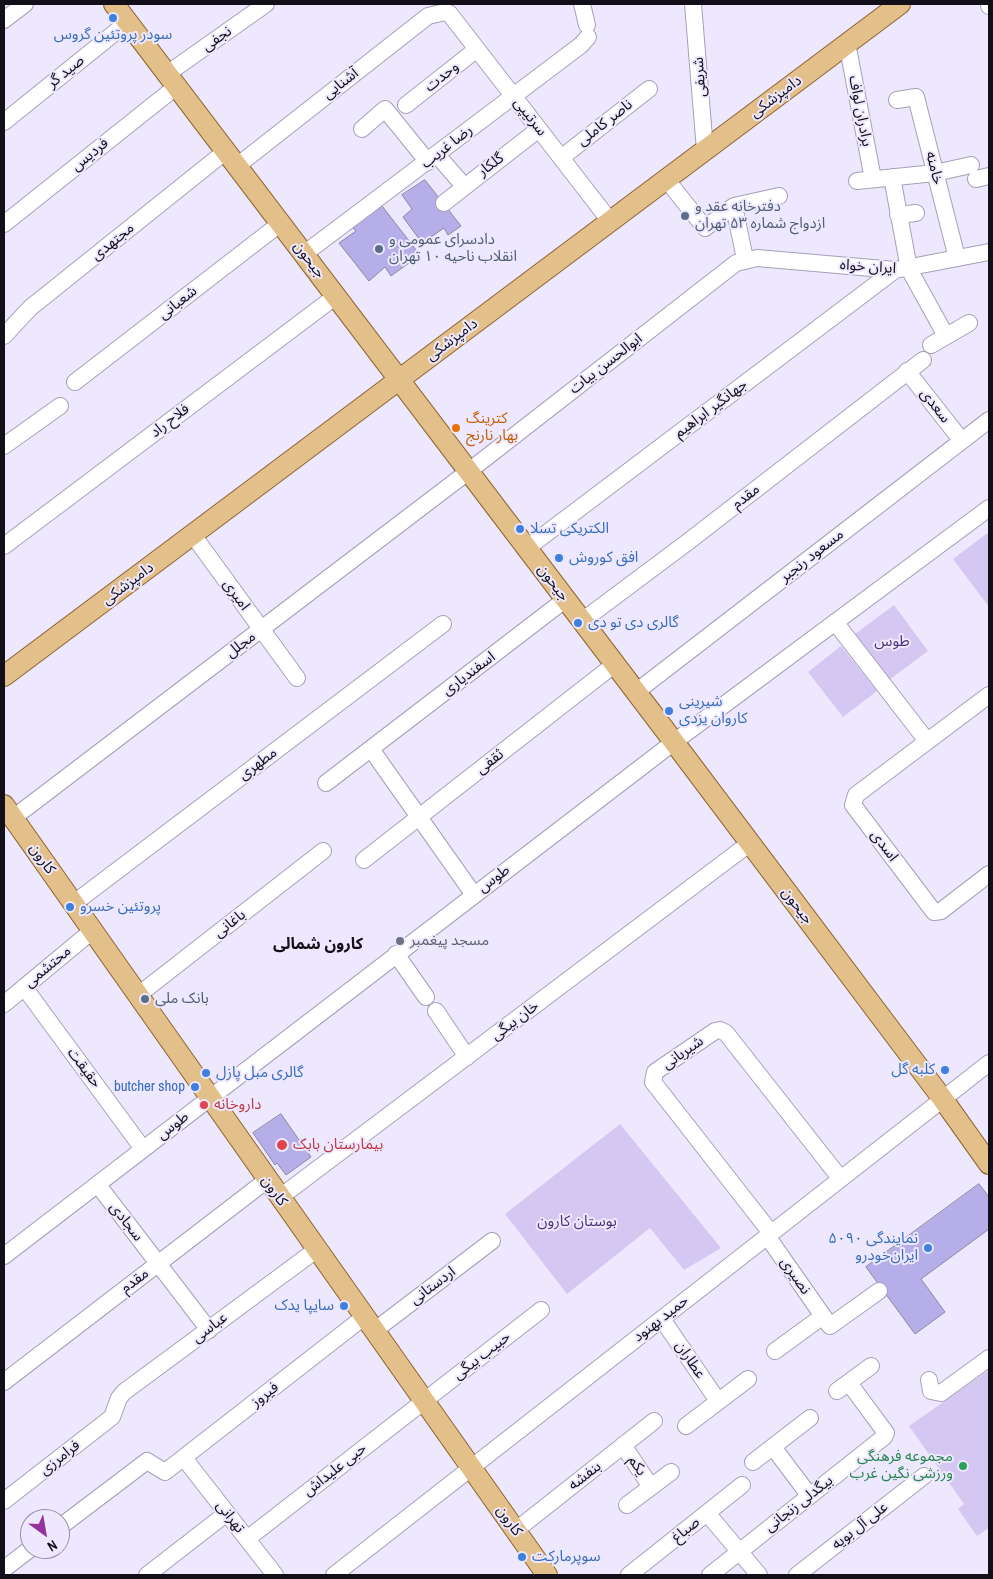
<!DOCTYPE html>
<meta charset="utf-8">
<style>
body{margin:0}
#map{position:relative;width:993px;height:1579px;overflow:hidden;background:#eee8fe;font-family:"Archivo Narrow",sans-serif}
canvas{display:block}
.frame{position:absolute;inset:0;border:5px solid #120f18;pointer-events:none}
.north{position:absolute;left:20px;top:1509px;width:50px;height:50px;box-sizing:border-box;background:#eee8fe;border:1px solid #9691a2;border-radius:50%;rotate:148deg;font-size:14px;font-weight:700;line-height:20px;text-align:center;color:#120f18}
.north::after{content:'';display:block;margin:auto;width:18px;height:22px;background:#94339c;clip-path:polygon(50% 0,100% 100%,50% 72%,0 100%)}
</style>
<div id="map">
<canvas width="993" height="1579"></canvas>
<div class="frame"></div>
<div class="north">N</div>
</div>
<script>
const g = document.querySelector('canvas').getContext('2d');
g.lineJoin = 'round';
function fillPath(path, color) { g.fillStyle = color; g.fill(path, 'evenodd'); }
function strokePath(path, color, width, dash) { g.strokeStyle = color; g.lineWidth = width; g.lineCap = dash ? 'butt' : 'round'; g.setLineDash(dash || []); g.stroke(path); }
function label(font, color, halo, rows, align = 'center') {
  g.font = font + ' "Archivo Narrow","Noto Sans Arabic",sans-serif'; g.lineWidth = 4; g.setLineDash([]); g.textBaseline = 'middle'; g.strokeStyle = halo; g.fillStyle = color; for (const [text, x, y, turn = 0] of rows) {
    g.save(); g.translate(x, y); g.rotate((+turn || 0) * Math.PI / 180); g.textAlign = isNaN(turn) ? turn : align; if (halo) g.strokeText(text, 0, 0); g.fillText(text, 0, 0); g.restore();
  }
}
fillPath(new Path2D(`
 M989,532V607L953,559Z
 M894,605L928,651L889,680L855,634Z
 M841,646L877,691L843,717L808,672Z
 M620,1124L721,1248L684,1270L650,1228L567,1294L505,1214Z
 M989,1370V1528L977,1536L958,1509L964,1504L909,1426Z`), '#d4c8f2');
const building = new Path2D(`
 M425,180L461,226L448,235L444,228L422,243L403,217L412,209L402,195Z
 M382,206L420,255L391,276L385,267L369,281L339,243L356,231L353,228Z
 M281,1114L311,1157L286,1175L277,1163L275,1165L253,1133Z
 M979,1184L989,1197V1229L921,1279L945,1312L915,1334L866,1267Z`);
fillPath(building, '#b6aee8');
strokePath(building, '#8a87a0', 1);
const minor = new Path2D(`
 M582,4L587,25
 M693,4L705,150
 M989,4V6
 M4,20L25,4
 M847,43L873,179
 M167,74L266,4
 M897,100L916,97L957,258
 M406,105L477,49
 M4,122L128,22
 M362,129L385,109L428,162
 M437,155L464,186
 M561,158L649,89
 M237,166L428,16L445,12L449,13L610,221
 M892,177L909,269L946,336
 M666,179L705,228L734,206L745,259
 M976,179L989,176
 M857,181L935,173L971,165
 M444,203L539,129
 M734,206L779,196
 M898,215L916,213
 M4,224L177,86
 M304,254L581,45L588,37
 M4,336L30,308L226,151
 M931,345L969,323
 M907,371L962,441
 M75,382L281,223
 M4,446L60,406
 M193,535L297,678
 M4,546L336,296
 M527,548L895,270
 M582,621L689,541L923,360
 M835,622L927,741
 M636,692L989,420
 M989,695L856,795L853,805L934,912L941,911L989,874
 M371,749L474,895
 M326,783L566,599
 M13,818L469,471L736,263L757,258L895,270L989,252
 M364,860L615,664
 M73,904L443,624
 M396,954L426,997
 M24,987L143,1149
 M137,996L323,851
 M4,1004L92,931
 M436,1011L467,1057
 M98,1185L209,1330
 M279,1198L750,843
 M771,1233L653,1082L655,1072L715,1031L720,1030L726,1033L840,1178
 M767,1236L830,1326L879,1291
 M4,1256L674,742L989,508
 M662,1319L718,1401
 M374,1331L492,1241
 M775,1351L823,1316
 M929,1380L931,1391L941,1393L989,1358
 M4,1382L267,1180
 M837,1391L871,1366
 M686,1426L748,1379
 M623,1445L651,1487
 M773,1447L809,1495
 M184,1458L275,1575
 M753,1462L810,1418
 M4,1501L112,1417L119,1398L124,1392L316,1250
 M627,1505L671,1472
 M707,1513L759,1575
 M60,1527L147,1461L165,1472L364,1317
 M515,1531L654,1421
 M247,1539L541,1310
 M4,1569L30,1549
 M147,1575L227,1513
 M334,1575L989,1063
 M629,1575L742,1485
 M710,1575L884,1437L886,1433L883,1429L849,1383
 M797,1575L924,1476`);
const major = new Path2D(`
 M114,4L674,742L942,1098L989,1164
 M4,676L900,4
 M4,805L547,1575`);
strokePath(minor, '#a69fb9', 18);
strokePath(major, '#8e652f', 22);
strokePath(minor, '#fff', 16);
strokePath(major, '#e3bf8a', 20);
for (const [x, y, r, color] of [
 [113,18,5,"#3f7fe0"],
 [685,216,5,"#5c6f8a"],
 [379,249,5,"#5c6f8a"],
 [456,428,5,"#e8710a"],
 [520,529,5,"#3f7fe0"],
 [559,558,5,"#3f7fe0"],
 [578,623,5,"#3f7fe0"],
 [669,711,5,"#3f7fe0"],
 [70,907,5,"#3f7fe0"],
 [400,941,5,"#6b7280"],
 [145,999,5,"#5c6f8a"],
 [945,1070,5,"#3f7fe0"],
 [206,1073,5,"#3f7fe0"],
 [195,1087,5,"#3f7fe0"],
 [204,1105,5,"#e0444e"],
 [282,1145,6,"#e0444e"],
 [928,1248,5,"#3f7fe0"],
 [344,1306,5,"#3f7fe0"],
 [963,1466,5,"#2e9e5b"],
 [522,1557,5,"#3f7fe0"]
]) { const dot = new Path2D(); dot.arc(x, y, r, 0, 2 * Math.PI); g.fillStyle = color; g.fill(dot); strokePath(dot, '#eee8fe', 2); }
label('15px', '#366cbe', '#eee8fe', [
 ["سودر پروتئین گروس",113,35,"center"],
 ["الکتریکی تسلا",530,529],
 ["افق کوروش",569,558],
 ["گالری دی تو دی",588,623],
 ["شیرینی",679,702],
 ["کاروان یزدی",679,719],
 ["پروتئین خسرو",80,907],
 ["کلبه گل",935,1070,"right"],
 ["گالری مبل پازل",216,1073],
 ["butcher shop",185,1087,"right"],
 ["نمایندگی ۵۰۹۰",918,1239,"right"],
 ["ایران‌خودرو",918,1256,"right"],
 ["سایپا یدک",334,1306,"right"],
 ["سوپرمارکت",532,1557]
], 'left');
label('15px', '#120f18', '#eee8fe', [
 ["نجفی",217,39,-35],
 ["صید گر",66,72,-39],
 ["وحدت",442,77,-39],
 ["شریفی",700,77,-94],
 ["آشنایی",341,84,-38],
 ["دامپزشکی",776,97,-37],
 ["برادران لواف",860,111,79],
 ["سرتیپی",530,117,52],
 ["ناصر کاملی",605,123,-38],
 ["رضا غریب",447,147,-38],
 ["فردیس",90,155,-39],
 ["گلکار",491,165,-37],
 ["خامنه",934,168,76],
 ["مجتهدی",113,242,-39],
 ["جیحون",309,260,53],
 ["ایران خواه",868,267,4],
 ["شعبانی",178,303,-38],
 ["دامپزشکی",452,340,-37],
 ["ابوالحسن بیات",606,364,-38],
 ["سعدی",935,406,52],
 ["جهانگیر ابراهیم",711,409,-37],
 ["فلاح راد",170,421,-37],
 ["مقدم",746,497,-38],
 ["مسعود رنجبر",812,556,-38],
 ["جیحون",553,583,53],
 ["دامپزشکی",128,584,-37],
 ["امیری",236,595,54],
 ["مجلل",241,645,-37],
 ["اسفندیاری",469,674,-37],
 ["ثقفی",490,762,-38],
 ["مطهری",258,764,-37],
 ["اسدی",884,846,53],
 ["کارون",42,859,55],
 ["طوس",494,879,-37],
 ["جیحون",797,906,53],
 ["باغانی",230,924,-38],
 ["محتشمی",48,967,-40],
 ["خان بیگی",515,1021,-37],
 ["شیربانی",683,1053,-35],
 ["حقیقت",84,1068,53],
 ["طوس",173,1126,-38],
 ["کارون",274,1191,55],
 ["سجادی",126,1222,52],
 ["نصیری",795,1276,55],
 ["مقدم",135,1281,-37],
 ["اردستانی",433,1286,-37],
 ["حمید بهنود",661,1319,-38],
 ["عباسی",210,1328,-37],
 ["حبیب بیگی",482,1356,-38],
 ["عطاران",690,1360,56],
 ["فیروز",265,1395,-38],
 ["فرامرزی",60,1458,-38],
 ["یکم",637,1466,56],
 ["حبی علیداش",335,1470,-38],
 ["بنفشه",585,1476,-38],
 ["بیگدلی زنجانی",799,1504,-38],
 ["تهرانی",230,1517,52],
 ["کارون",509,1521,55],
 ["علی آل بویه",860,1526,-38],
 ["صباغ",686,1530,-39]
]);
label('15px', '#4e5e75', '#eee8fe', [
 ["دفترخانه عقد و",695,207],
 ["ازدواج شماره ۵۳ تهران",695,224],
 ["دادسرای عمومی و",389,240],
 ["انقلاب ناحیه ۱۰ تهران",389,257],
 ["بانک ملی",155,999]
], 'left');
label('15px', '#c56008', '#eee8fe', [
 ["کترینگ",466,419],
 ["بهار نارنج",466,436]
], 'left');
label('15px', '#4c3277', '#eee8fe', [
 ["طوس",892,642],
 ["بوستان کارون",577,1222]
]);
label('15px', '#5b616d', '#eee8fe', [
 ["مسجد پیغمبر",410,941]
], 'left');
label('15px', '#be3a42', '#eee8fe', [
 ["داروخانه",214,1105],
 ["بیمارستان بابک",293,1145]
], 'left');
label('15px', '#27864d', '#eee8fe', [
 ["مجموعه فرهنگی",953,1457],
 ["ورزشی نگین غرب",953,1474]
], 'right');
label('bold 16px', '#120f18', '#eee8fe', [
 ["کارون شمالی",318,945]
]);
</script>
